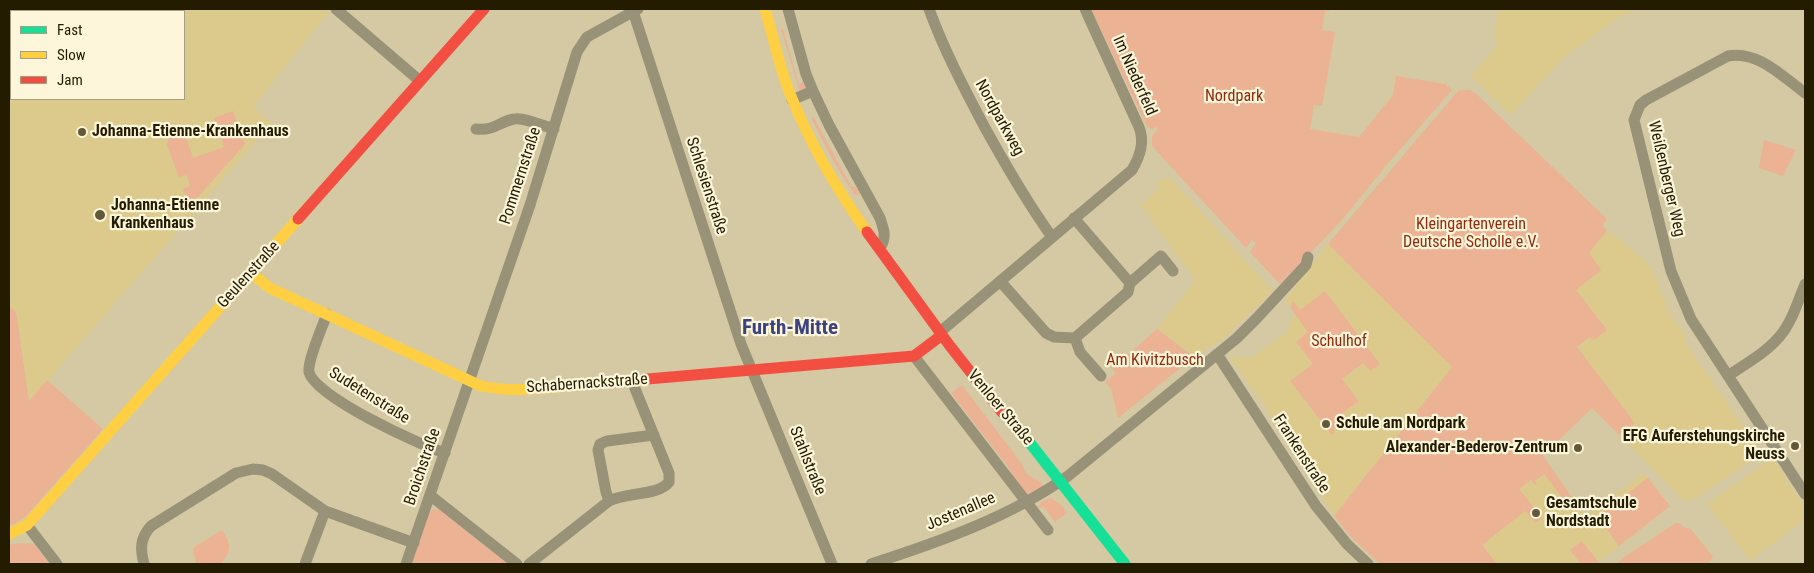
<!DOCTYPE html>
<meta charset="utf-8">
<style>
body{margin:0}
#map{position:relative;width:1814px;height:573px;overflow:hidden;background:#d4c9a2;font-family:"Roboto Condensed",sans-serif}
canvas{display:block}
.frame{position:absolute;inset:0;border:10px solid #241c00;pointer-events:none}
.legend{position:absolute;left:10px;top:10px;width:175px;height:90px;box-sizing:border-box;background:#fef6da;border:1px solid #a79f83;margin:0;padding:6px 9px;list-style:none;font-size:15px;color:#241c00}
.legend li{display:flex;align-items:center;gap:10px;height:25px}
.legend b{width:25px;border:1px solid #a79f83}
</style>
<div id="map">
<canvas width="1814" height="573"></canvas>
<div class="frame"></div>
<ul class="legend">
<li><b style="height:6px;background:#16e098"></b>Fast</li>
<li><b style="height:6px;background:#ffcf43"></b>Slow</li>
<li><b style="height:6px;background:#f24e42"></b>Jam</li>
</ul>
</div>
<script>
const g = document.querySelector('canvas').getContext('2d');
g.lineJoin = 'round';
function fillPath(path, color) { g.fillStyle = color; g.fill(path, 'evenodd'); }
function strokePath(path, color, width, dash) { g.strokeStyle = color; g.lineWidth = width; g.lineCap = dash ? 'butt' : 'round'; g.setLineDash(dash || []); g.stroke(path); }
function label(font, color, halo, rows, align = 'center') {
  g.font = font + ' "Roboto Condensed",sans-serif'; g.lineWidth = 4.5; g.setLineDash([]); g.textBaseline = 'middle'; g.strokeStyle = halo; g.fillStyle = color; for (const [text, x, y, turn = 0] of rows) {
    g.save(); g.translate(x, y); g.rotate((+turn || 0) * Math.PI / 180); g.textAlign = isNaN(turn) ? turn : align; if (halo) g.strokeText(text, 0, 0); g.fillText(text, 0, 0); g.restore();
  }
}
fillPath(new Path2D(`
 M9,9H331L253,107L272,123L29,402L16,312L9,306ZM11,11H184V99H11Z
 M1499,9H1639L1621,16L1563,58L1511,115L1471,76L1496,47L1497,39L1494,38Z
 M1169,177L1273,291L1223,339L1194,357L1157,329L1195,280L1141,206L1159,188L1156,182Z
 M1607,230L1642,258L1651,267L1670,314L1687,337L1683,340L1762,453L1698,497L1685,502L1522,337Z
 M1328,244L1452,367L1334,516L1260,399L1228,356L1251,358L1287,332L1291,319L1296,315L1285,300Z
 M1543,457L1586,516L1644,473L1670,506L1597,564H1448Z
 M1773,458L1805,508V519L1750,561L1707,504Z`), '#dcca8d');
fillPath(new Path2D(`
 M1091,9H1329L1330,11H1325L1322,30L1335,32L1322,106L1314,105L1310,129L1359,137L1393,95L1396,76L1445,84L1452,90L1389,162L1342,220L1280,284L1250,252L1256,243L1252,240L1246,248L1152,146V136L1158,129L1157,126L1153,129L1148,128Z
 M781,29H783L799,85L804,81L805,90L800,92Z
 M1464,90H1470L1475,93L1607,219L1602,226L1607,230L1589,253L1601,270L1576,290L1607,330L1594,340L1590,337L1577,347L1635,423L1619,435L1592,408L1543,456L1580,509L1575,514L1544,474L1535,481L1537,484L1535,485L1531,480L1519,489L1542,518L1535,523L1525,511L1482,545L1497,564H1380L1352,538L1334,516L1452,367L1328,244L1458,91Z
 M233,111L245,144L190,206L183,189L190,186L187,175L179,177L167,145C168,135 174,132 183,129L193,158L224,147L214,118Z
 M813,116L851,186L859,189L862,193L858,195L854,194L835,164L812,120Z
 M1764,140L1796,150L1783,176L1759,168Z
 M1325,291L1380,364L1370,371L1363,363L1342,379L1359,401L1341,414L1348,422L1339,429L1336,427L1333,429L1335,432L1332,435L1290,381L1313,364L1296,342L1308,332L1290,307L1293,301L1300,310Z
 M9,306L16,312L29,401L47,380L103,429L27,515L14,524L9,525Z
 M1157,329L1194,357L1118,418L1111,388L1105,382L1116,373L1112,369Z
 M962,385L1022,464C1027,480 1035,475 1043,485L1042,488L1029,495L1024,494L1009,474L1012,472L951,393Z
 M1648,478L1670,506L1619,546L1597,516Z
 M1051,498L1061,505L1067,513L1055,522L1043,506L1036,510L1035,509L1040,505L1041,502Z
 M435,509L440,510L508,564H410L430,511Z
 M1676,523H1680L1685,528H1690L1713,557L1708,564H1617L1624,557Z
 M222,530C232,547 232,547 221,564H196L193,548Z
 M1582,541L1599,563V564H1581L1570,550Z
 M19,543L34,544L48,562L44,564H9V545Z`), '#ebb294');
strokePath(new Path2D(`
 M336,9L420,81
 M788,9L806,74L813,91L792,100
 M929,9C944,50 964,88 984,126C1005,164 1026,201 1052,237
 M633,11L741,344L832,564
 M813,91L829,125L880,218C884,230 887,237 880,248
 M1805,93C1783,77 1758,50 1728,56L1646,100L1640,105L1634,120L1671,271L1691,319L1805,494
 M476,129C495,131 498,122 514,119C523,117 544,126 554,129
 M1074,218L1130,283
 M1000,281L1046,333L1054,337L1075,338L1128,292L1130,283L1161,256L1173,271
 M327,314C323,325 307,362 309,372C315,397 420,445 445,453
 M940,332L1132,170C1140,156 1145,142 1139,127L1085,9
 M1075,338L1080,352L1101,376
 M1217,354L1316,506L1347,544L1368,564
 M914,356L1048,530
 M1728,376C1745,364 1766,353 1780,336C1792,322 1798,301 1805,284
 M431,496L517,564
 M609,501L606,492L598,450L600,444L607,441L654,435
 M27,525L57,564
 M144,564C140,549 140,538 151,526L236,473L253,469L263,470L272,474L325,511L414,543
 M305,564L325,511
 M406,564L530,205L577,52L587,37L638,9
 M529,564L609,501C625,492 659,496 669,482V473L632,381
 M871,564C939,542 1010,517 1068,476L1237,338L1256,319L1306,265L1308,257`), '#989278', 11);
strokePath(new Path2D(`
 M1002,412L1015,424L1125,564`), '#16e098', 11);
strokePath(new Path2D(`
 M765,9C774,39 780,72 793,101C812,147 838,191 867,232
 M251,273L270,288L481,386C513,393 546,388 578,385
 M9,534L27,525L298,219`), '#ffcf43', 11);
strokePath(new Path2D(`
 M298,219L484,9
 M867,232L950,346L1002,412
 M578,385L914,356L942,335`), '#f24e42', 11);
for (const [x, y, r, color] of [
 [82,132,5,"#625939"],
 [100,215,6,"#625939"],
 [1326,424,5,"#625939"],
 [1795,446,5,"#625939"],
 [1578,448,5,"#625939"],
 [1536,513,5,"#625939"]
]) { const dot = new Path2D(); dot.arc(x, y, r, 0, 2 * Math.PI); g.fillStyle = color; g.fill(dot); strokePath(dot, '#fef6da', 2); }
label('16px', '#241c00', '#fef6da', [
 ["Im Niederfeld",1134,76,66],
 ["Nordparkweg",999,118,61],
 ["Pommernstraße",521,176,-72],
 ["Weißenberger Weg",1666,179,77],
 ["Schlesienstraße",706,186,72],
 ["Geulenstraße",249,275,-48],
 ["Schabernackstraße",587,384,-4],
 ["Sudetenstraße",369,396,32],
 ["Venloer Straße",1000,408,50],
 ["Frankenstraße",1301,454,57],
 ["Stahlstraße",807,461,68],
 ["Broichstraße",423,467,-71],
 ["Jostenallee",961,512,-23]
]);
label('16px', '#95270a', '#fef6da', [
 ["Nordpark",1234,97],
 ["Kleingartenverein",1471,225],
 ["Deutsche Scholle e.V.",1471,243],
 ["Schulhof",1339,342],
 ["Am Kivitzbusch",1155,361]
]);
label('bold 16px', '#241c00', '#fef6da', [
 ["Johanna-Etienne-Krankenhaus",92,132],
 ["Johanna-Etienne",111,206],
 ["Krankenhaus",111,224],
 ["Schule am Nordpark",1336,424],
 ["EFG Auferstehungskirche",1785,437,"right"],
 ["Neuss",1785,455,"right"],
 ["Alexander-Bederov-Zentrum",1568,448,"right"],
 ["Gesamtschule",1546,504],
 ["Nordstadt",1546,522]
], 'left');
label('bold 21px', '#3b4480', '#fef6da', [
 ["Furth-Mitte",790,329]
]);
</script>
